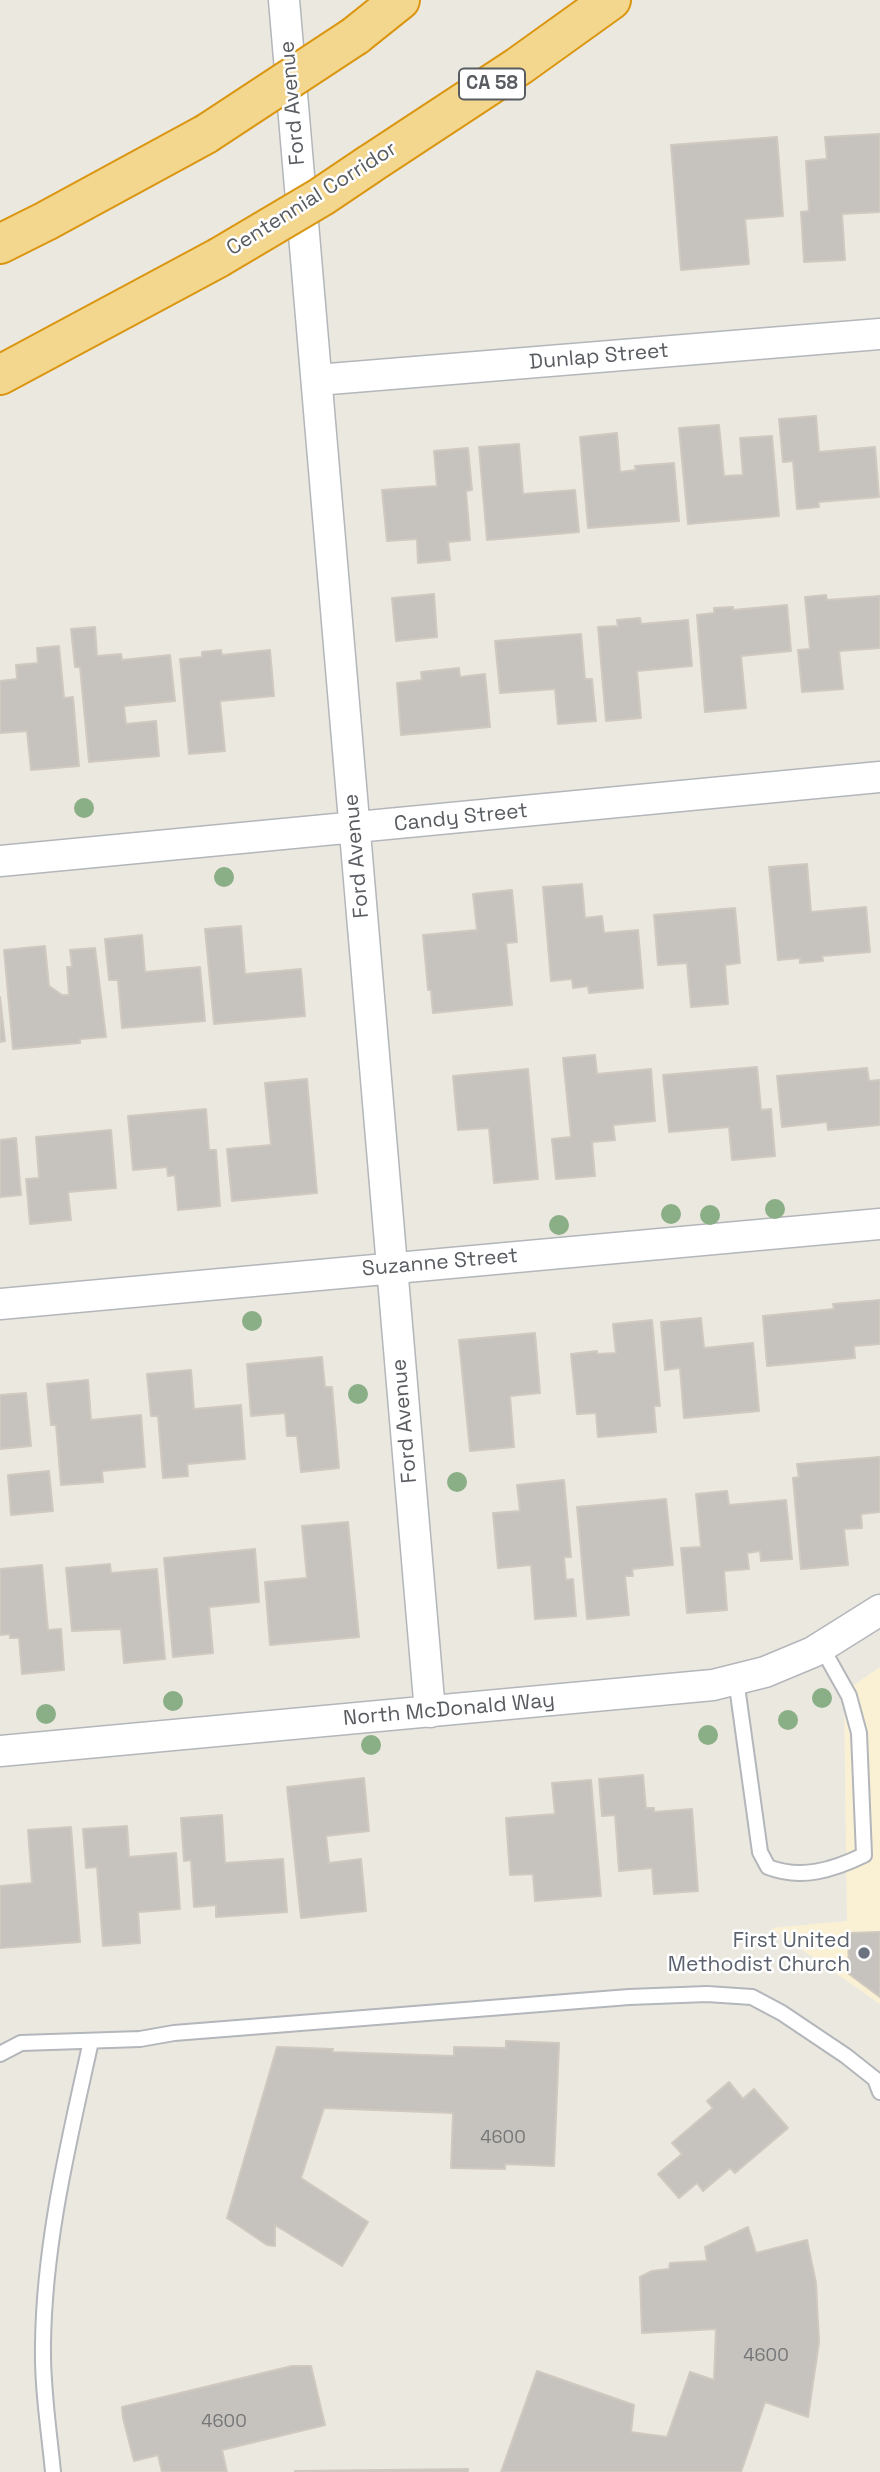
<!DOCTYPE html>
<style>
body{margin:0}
canvas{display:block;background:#ebe8e0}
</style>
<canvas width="880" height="2472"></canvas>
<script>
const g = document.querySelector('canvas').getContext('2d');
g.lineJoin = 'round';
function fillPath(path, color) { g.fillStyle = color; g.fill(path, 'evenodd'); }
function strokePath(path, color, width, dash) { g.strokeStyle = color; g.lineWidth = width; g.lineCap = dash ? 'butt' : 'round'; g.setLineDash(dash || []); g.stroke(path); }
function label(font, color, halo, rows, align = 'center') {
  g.font = font + ' "Space Grotesk",sans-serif'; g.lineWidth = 5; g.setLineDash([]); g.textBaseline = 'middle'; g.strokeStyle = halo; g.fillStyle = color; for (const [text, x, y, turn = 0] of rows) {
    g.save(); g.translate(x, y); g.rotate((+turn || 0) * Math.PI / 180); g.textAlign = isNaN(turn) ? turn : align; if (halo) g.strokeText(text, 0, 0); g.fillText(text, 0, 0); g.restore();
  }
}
fillPath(new Path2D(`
 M880,1667V2004L771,1928L847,1921L844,1692Z`), '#faf1d5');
const building = new Path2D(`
 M880,134V212L842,214L845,260L804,262L801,212L809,211L806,161L827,159L825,137Z
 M777,137L783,216L745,219L749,264L681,270L671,145Z
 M816,416L819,452L875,447L879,497L818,502L819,507L797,509L793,461L783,462L779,419Z
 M719,425L724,476L743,475L740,438L772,436L779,516L688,524L679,428Z
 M617,433L620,472L636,470L635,466L674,463L679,521L588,528L580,437Z
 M519,444L523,494L575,490L579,532L487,540L479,447Z
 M468,448L472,490L466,491L470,540L448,542L450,560L418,563L417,539L387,541L382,490L437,486L434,451Z
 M434,594L437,637L396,641L392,598Z
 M826,595L827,600L880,596V648L839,651L843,689L802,692L798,650L810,649L805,597Z
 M787,605L791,651L741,656L746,708L705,712L697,615L714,613V608L733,607V610Z
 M640,618L641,624L688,620L692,666L637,671L641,718L606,721L598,627L618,626L617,620Z
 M95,627L97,656L121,654L122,660L170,655L175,701L124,706L126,724L156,721L159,756L89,762L80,667H75L71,629Z
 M581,634L585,679H592L596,721L558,724L555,689L500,693L495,641Z
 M59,646L64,698L73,697L79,766L31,770L27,731L0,733V681L17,679L16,665L38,663L37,648Z
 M221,650L222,655L270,650L274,696L220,701L225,751L189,754L180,659L202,657V652Z
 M459,668L460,677L485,674L490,727L401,735L397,683L422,680L421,672Z
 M807,864L811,912L866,907L870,952L822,956L823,961L800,963V958L778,960L769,867Z
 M582,884L585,918L602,916L604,933L638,930L643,988L589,993L588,986L573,988L572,979L551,981L543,887Z
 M512,890L517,942L506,943L512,1005L433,1013L431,990H428L423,935L477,930L473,894Z
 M735,908L740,963L725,965L728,1004L691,1007L687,963L658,965L654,915Z
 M241,926L245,974L301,969L305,1016L214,1024L205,929Z
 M142,935L145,972L200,967L205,1021L122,1028L118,980H109L105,939Z
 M45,946L49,986L62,995H69L67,967H72L70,950L95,948L106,1037L80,1039V1043L13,1049L4,950Z
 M0,997L5,1041L0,1042Z
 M595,1055L597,1074L651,1069L655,1121L613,1125L615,1140L592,1142L595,1176L556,1179L552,1139L571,1137L563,1058Z
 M757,1067L761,1110L771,1109L775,1156L732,1160L729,1127L669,1132L663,1075Z
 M867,1068L869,1081L880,1080V1125L828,1130L827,1122L782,1127L777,1076Z
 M528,1069L538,1179L494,1183L489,1128L458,1130L453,1076Z
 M307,1079L317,1193L232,1201L227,1149L271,1145L265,1083Z
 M206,1109L209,1150H216L220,1206L178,1210L175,1175L168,1176L167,1167L133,1170L128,1116Z
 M111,1130L116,1188L68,1192L71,1220L30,1224L26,1179L39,1178L36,1137Z
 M16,1138L21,1195L0,1197V1140Z
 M880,1300V1344L854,1346L855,1358L767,1366L763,1316L834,1309L833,1304Z
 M701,1318L704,1348L753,1343L759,1411L684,1418L680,1368L665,1370L661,1322Z
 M652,1320L660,1406H654L656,1432L598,1437L596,1413L577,1414L571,1354L597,1351V1354L616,1353L613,1324Z
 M535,1333L540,1393L510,1396L514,1447L470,1451L459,1340Z
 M322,1357L325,1387H332L339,1468L301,1472L297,1436H287L285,1413L251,1416L247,1364Z
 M191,1370L194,1409L241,1405L245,1459L187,1464L188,1476L163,1478L158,1416H151L147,1374Z
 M88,1380L91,1420L141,1415L145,1467L102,1471L103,1482L61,1485L56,1425H51L47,1384Z
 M26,1393L31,1446L0,1449V1395Z
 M880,1457V1512L861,1514L862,1528L844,1529L848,1565L801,1569L793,1478L799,1477L797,1464Z
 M49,1471L53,1511L11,1515L8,1475Z
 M564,1480L571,1557H564L566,1580L573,1579L576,1616L535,1619L531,1565L498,1568L493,1513L520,1511L517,1485Z
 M727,1491L729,1505L786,1500L792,1559L761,1561L760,1551L747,1553L749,1569L724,1571L727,1610L687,1613L681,1548L701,1547L696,1494Z
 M666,1499L673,1565L632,1569L633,1576H625L629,1615L587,1619L577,1507Z
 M348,1522L359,1637L270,1645L265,1582L307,1578L302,1526Z
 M255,1549L259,1602L209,1607L213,1653L173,1657L164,1558Z
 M110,1564L111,1573L157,1569L165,1659L124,1663L121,1629L72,1631L66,1568Z
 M42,1565L48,1630L61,1629L64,1670L22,1674L19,1638H10V1634L0,1635V1569Z
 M643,1775L646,1808H654V1812L692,1809L698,1891L654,1894L652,1868L619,1871L615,1815L602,1816L599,1779Z
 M364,1778L369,1831L326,1836L329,1863L361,1859L366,1911L301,1918L287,1787Z
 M591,1780L601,1896L535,1901L533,1874L510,1875L506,1818L555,1814L552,1783Z
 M222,1815L225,1863L283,1859L287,1912L216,1917V1905L194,1907L191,1860L184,1861L181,1818Z
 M127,1826L129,1857L176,1853L180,1909L138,1912L140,1943L103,1946L97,1867L86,1868L83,1829Z
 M71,1827L80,1942L0,1948V1886L32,1883L28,1830Z
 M880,1932V1997L849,1974L848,1933Z
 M506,2041L559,2043L554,2166L505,2164V2169L451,2168L453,2113L324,2108L301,2178L368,2222L342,2266L275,2225V2246L267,2245L227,2218L277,2047L333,2049L332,2052L454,2056V2047L506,2048Z
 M729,2082L743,2099L754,2089L788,2128L735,2173L730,2168L703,2191L697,2183L679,2198L658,2174L682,2154L672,2143L713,2108L707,2101Z
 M748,2227L756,2253L807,2240L816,2283L819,2342L808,2417L765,2402L741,2472H501L537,2371L634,2405L631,2432L667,2437L690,2372L714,2380L716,2329L642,2333L640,2277L652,2271L669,2269L670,2263L707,2261L705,2247Z
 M292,2366H311L325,2425L222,2450L227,2472H162L158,2455L134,2461L123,2418L122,2407Z
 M468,2469V2472H295V2471Z`);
fillPath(building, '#c6c3be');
strokePath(building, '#cfc9bf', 2);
const service = new Path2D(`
 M736,1679L760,1852L768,1867C801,1880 833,1870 864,1855L859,1733L849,1696L821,1646
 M0,2054L21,2043L140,2039L174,2033L629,1997L707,1994L752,1997L782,2013L846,2056L875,2079L880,2092
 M53,2472C49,2430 42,2387 43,2345C44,2242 69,2141 91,2041`);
const minor = new Path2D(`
 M284,0L430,1712
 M317,380L880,334
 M0,861L880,777
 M0,1304L880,1224
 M0,1751L713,1685L765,1672L813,1652L880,1610`);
const motorway = new Path2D(`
 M355,36L400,0
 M370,164L519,66L611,0
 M0,244L46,221L206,134
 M0,375L218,258`);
strokePath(service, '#b3b6ba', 18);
strokePath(minor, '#b3b6ba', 33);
strokePath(motorway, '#da9611', 42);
strokePath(service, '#fff', 14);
strokePath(minor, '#fff', 30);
strokePath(motorway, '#f4d78e', 38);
const motorwayBridge = new Path2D(`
 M206,134L355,36
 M218,258L321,197L370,164`);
strokePath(motorwayBridge, '#da9611', 42, []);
strokePath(motorwayBridge, '#f4d78e', 38);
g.fillStyle = '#8aae85';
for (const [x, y] of [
 [84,808],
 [224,877],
 [775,1209],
 [671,1214],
 [710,1215],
 [559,1225],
 [252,1321],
 [358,1394],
 [457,1482],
 [822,1698],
 [173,1701],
 [46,1714],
 [788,1720],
 [708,1735],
 [371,1745]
]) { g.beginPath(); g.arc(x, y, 10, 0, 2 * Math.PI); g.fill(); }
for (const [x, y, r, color] of [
 [864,1953,7,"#6b7280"]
]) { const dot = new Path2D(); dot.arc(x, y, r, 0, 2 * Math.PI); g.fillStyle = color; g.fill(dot); strokePath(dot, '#fff', 2.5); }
label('18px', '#747678', null, [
 ["4600",503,2138],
 ["4600",766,2356],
 ["4600",224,2422]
]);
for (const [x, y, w] of [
 [492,84,66]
]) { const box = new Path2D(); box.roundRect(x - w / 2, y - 15.5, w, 31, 5); g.fillStyle = '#fff'; g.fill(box); strokePath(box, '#595c60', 2); }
label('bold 19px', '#595c60', null, [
 ["CA 58",492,84]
]);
label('21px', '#595c60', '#fff', [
 ["Ford Avenue",293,103,-95],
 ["Centennial Corridor",312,199,-32],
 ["Dunlap Street",599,357,-5],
 ["Candy Street",461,818,-6],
 ["Ford Avenue",357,856,-95],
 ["Suzanne Street",440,1263,-5],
 ["Ford Avenue",405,1421,-95],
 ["North McDonald Way",449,1710,-5]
]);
label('21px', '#5b616d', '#fff', [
 ["First United",850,1941],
 ["Methodist Church",850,1965]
], 'right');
</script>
